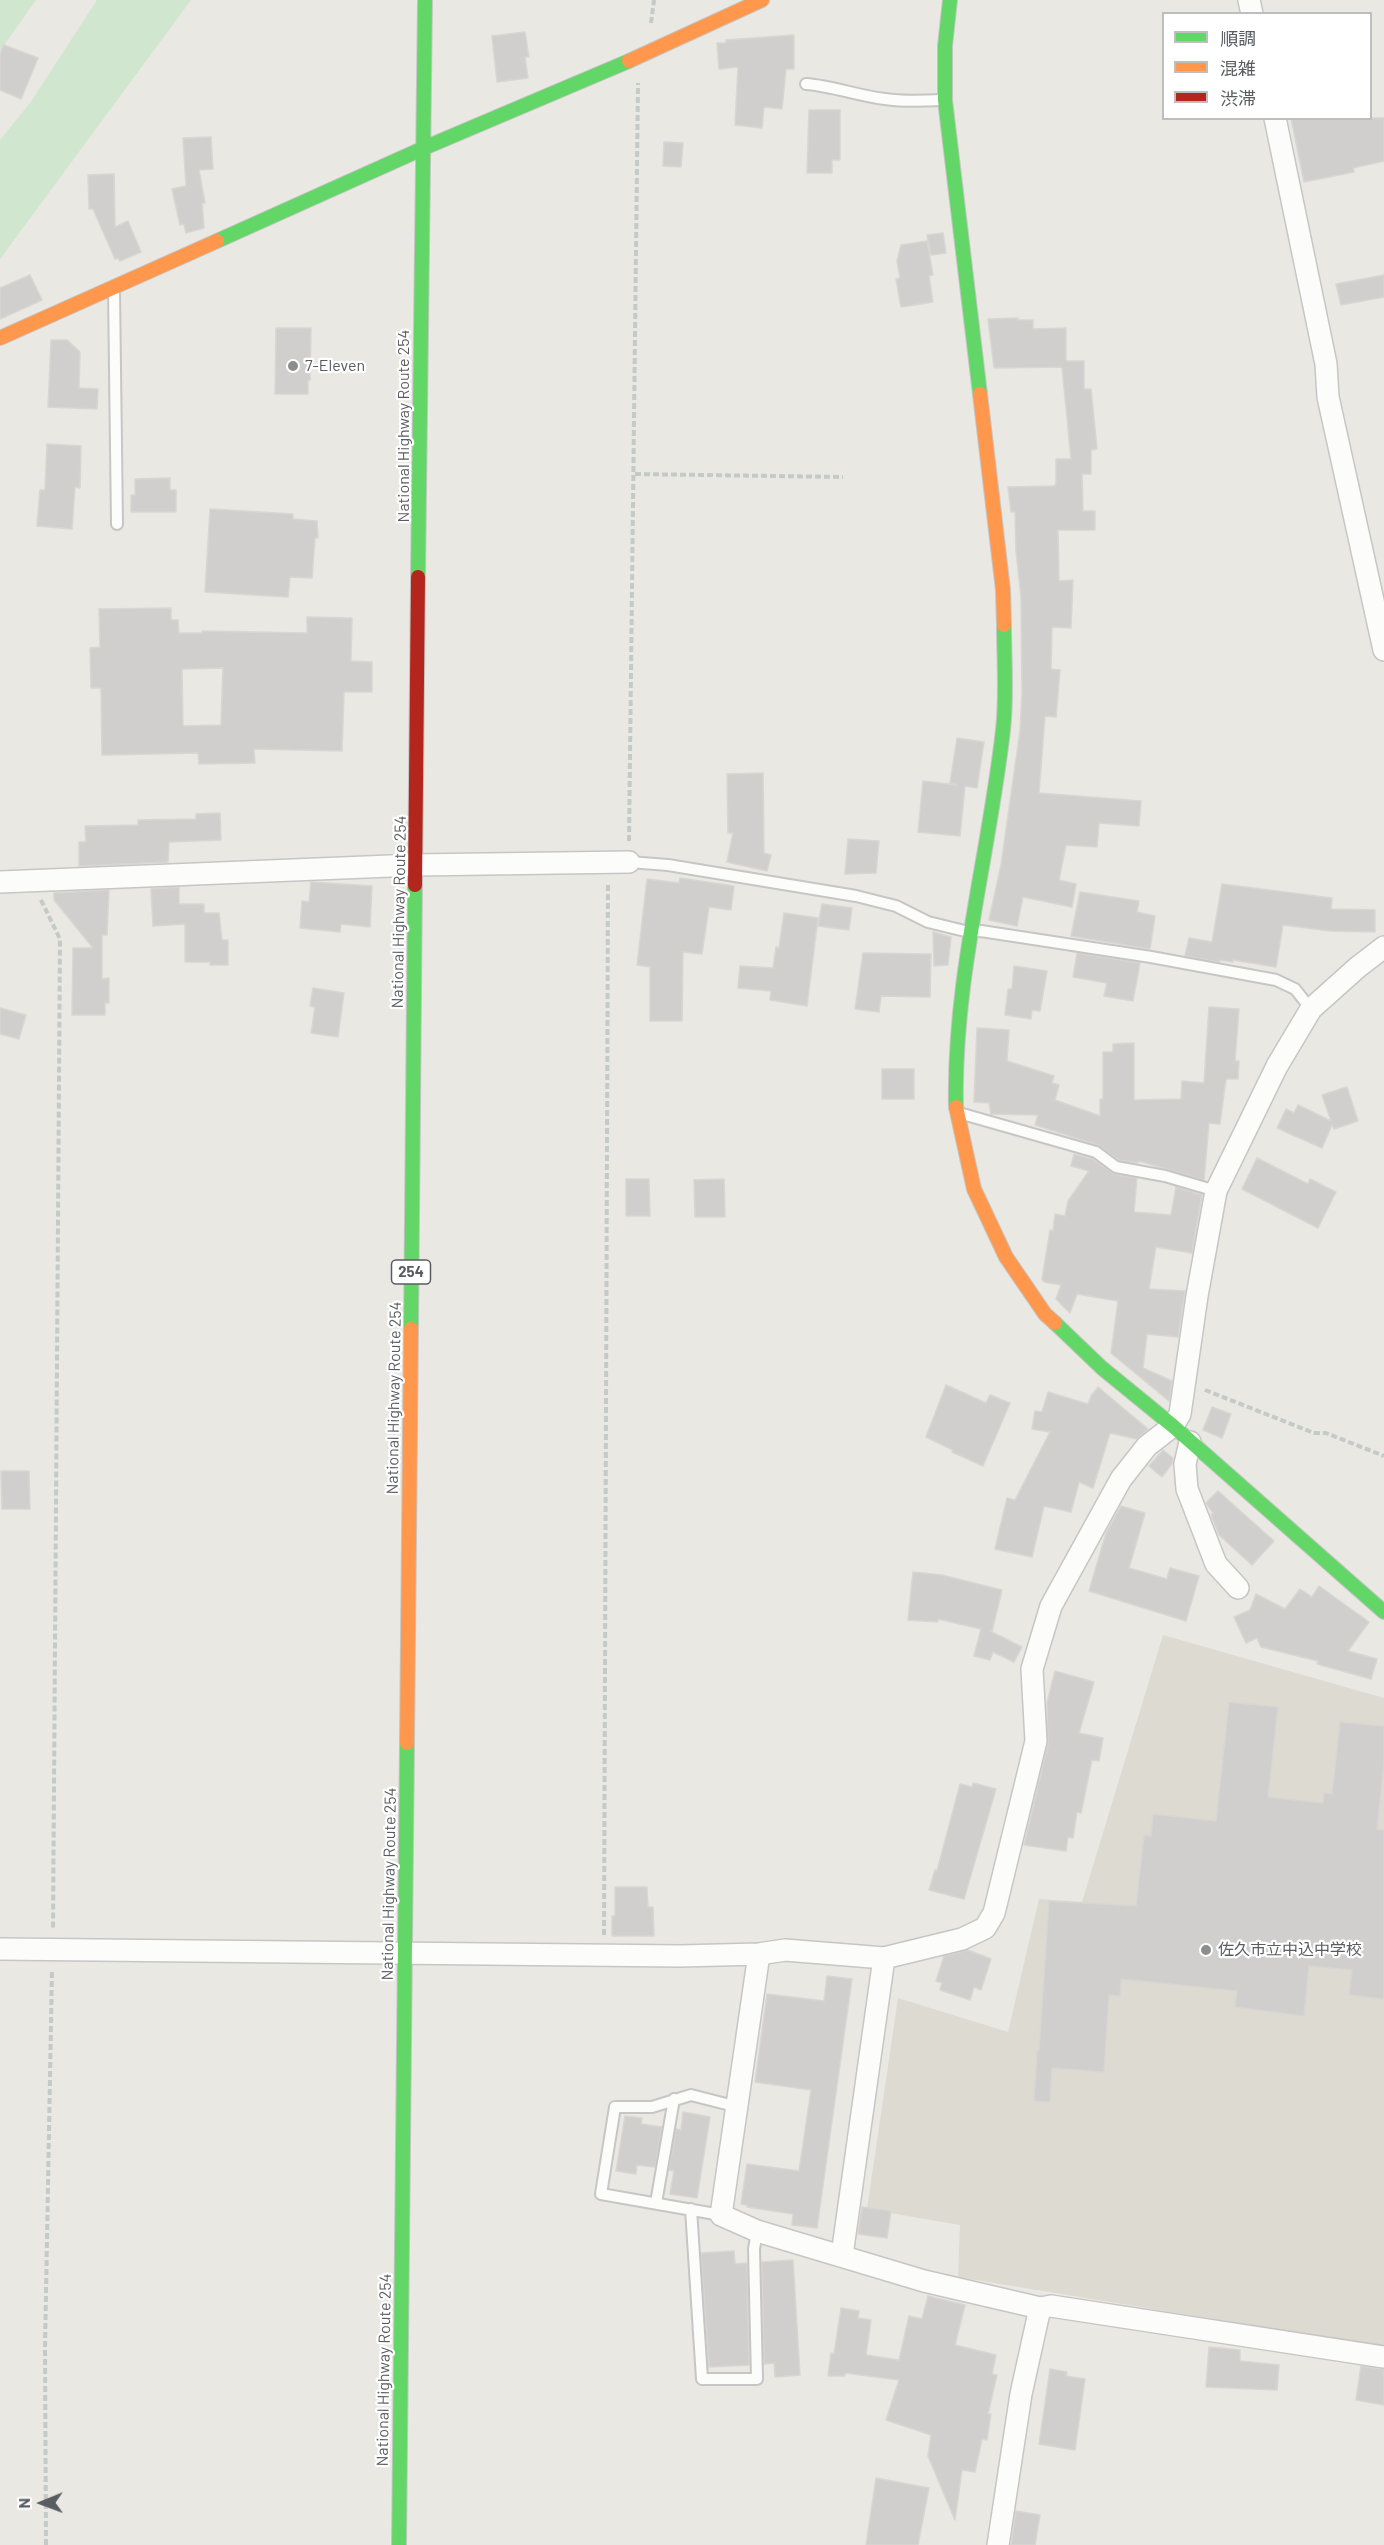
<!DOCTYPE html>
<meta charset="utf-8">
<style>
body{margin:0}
#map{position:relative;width:1384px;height:2545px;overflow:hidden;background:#e9e8e3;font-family:Barlow,"Noto Sans JP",sans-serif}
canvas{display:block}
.legend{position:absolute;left:1162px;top:12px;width:210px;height:108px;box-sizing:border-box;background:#fff;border:2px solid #bdbec0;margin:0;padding:8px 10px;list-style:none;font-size:18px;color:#595d61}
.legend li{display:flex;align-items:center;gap:12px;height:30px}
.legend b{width:30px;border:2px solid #bdbec0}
.north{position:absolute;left:12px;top:2473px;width:60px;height:60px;-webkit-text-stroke:4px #fff;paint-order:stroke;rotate:269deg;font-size:16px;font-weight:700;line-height:24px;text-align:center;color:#595d61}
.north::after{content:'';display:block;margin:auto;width:21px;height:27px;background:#595d61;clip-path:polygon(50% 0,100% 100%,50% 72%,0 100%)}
</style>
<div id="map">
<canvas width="1384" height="2545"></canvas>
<ul class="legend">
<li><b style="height:8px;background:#63d668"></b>順調</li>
<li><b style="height:8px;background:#ff974d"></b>混雑</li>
<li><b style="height:8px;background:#b3261e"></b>渋滞</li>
</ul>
<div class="north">N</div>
</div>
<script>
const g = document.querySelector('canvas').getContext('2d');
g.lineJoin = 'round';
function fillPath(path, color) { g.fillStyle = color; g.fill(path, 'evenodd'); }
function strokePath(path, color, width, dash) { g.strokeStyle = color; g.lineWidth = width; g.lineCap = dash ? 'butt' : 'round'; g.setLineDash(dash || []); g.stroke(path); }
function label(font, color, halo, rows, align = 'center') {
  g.font = font + ' Barlow,"Noto Sans JP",sans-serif'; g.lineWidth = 4.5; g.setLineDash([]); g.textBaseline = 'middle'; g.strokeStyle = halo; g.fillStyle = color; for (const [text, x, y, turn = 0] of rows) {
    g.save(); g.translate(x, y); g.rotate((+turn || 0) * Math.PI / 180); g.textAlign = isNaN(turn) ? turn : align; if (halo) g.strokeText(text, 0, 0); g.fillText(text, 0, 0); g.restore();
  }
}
fillPath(new Path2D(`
 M1163,1635L1384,1698V2347L958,2277L960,2225L867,2209L898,1998L1008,2032L1039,1899L1082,1902Z`), '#dddad2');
fillPath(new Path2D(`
 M0,0H36L0,51Z
 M97,0H191L0,259V140L30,103Z`), '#d1e6ce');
const building = new Path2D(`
 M525,32L529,57H525L528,78L497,82L492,36Z
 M794,35V69H786L782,109L764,107L762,128L735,125L738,67L719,69L717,43H726V40Z
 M4,45L38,58L21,99L0,90V54Z
 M809,110H840V160H832V173H807Z
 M1291,118H1384V161L1353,168L1354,172L1304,182Z
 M211,137L213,169L199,170L205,203H202L204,228L186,233L184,224L180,225L172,189L186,186L183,138Z
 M664,142L683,143L681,167L663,166Z
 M114,174L115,227L128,221L141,252L120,261L118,258L115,259L93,209H89L88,175Z
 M943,233L946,253L931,255L927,235Z
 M927,241L933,275L929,276L933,302L901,307L896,279L900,278L897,261L901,245Z
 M30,275L42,300L0,319V288Z
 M1384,275V297L1341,305L1336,284Z
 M1018,318V320H1033V329L1066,328V361H1084V389H1091L1097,449L1091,450V474H1082L1083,511H1095V530H1058L1059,581L1073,580L1071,628L1052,627L1051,669L1060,670L1056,717L1045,716L1039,793L1141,801L1139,826L1099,823L1097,847L1066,845L1059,880L1076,884L1072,907L1023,897L1017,926L989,920L1001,865L1020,731L1022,693L1021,597L1016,551L1015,512H1011L1008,487L1054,486L1056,484V459H1071L1062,367L994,368L988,319Z
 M276,328H311L310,380H308V394H275Z
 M51,340H67L80,352L79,388L98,389L97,409L48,407Z
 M47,444L81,446L80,488L75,487L72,529L37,526L40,490H45Z
 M170,478V490H176V512H131V495H135V479Z
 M210,509L293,514V519L317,521L318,538H315L312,578L290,577L288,597L205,592Z
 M171,608V620H178L179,633H202V631L307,633V617L352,618L351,661L372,662V692H344L342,751L254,749L255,763L199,764L198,753L102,755L101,688H91L90,648L100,647L99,609ZM223,668L221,725L183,726L182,669Z
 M957,738L984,742L977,788L965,786L960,836L918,832L923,781L957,785L950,783Z
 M763,773L764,853L771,855L767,871L727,862L733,833H728L727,774Z
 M220,813L221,840L169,842L168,862L79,866V842H86L85,826L138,825V820L196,819V814Z
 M848,839L879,841L876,873L845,874Z
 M680,878L734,886L731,910L709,907L702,954L683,952L682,1021H650V967L637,965L647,879L679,883Z
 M311,882L372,886L370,927L341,924L340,932L300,928L302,901L309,902Z
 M1222,884L1332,898L1331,909L1375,910V932L1331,931L1283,925L1276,967L1233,960V962L1220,960L1219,962L1185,956L1189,938L1212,942Z
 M179,887V904H204V913H219L222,940H228V965H210V962H185V924L153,926L151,889Z
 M109,890L107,935H102V979L109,978V1003H105V1015H72L73,948H93L54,900V893Z
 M1080,892L1139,901L1137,912L1155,916L1150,949L1071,936Z
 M822,904L852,908L849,930L818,926Z
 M784,913L818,918L807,1006L770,1000L771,991L738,988L740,966L773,968L776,947L779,948Z
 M933,932L951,937L948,965L934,966Z
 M863,953L931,954L930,997L881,996L879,1012L855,1009Z
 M1077,953L1140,963L1133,1001L1104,996L1107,983L1073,977Z
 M1014,966L1047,971L1040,1011L1032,1010L1031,1019L1005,1015L1008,989H1012Z
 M313,988L344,993L338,1037L311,1033L315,1007L310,1006Z
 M1209,1007L1239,1009L1235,1061H1239L1238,1079H1226L1220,1124L1209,1123L1204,1180L1139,1161L1138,1163L1119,1160L1098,1145L1035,1125L1038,1115L991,1114L989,1103L974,1102L977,1028L1009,1030L1007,1061L1054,1076L1052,1083L1059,1085L1055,1100L1100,1116V1099H1103V1052H1113V1044L1134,1043V1100L1181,1099L1182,1081L1204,1083Z
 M0,1008L26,1015L19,1039L0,1034Z
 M882,1069H914V1099H882Z
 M1347,1087L1358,1121L1334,1129L1332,1125L1322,1148L1277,1128L1286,1109L1294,1113L1298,1105L1331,1121L1322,1095Z
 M1074,1154L1093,1159L1114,1174L1137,1178L1134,1212L1171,1215L1176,1187L1202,1195L1192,1253L1156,1247L1149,1289L1185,1291L1178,1337L1147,1334L1143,1368L1172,1381L1169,1401L1111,1353L1118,1301L1077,1294L1070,1313L1056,1299L1061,1285L1044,1282L1042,1279L1050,1230L1053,1231L1055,1214L1065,1216L1068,1201L1089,1171L1071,1166Z
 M1257,1158L1308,1184L1310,1179L1336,1192L1318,1228L1242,1189Z
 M626,1179H649L650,1216H626Z
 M724,1179L725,1217H695L694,1180Z
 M946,1385L986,1403L990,1395L1010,1403L983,1466L952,1452L953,1450L926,1437Z
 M1098,1387L1148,1429L1137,1439L1110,1433L1093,1488L1079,1482L1071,1512L1044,1506L1032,1557L995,1549L1007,1498L1015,1500L1050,1432L1032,1429L1035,1411L1042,1412L1048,1392L1088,1404L1091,1396Z
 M1212,1407L1231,1414L1222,1438L1203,1430Z
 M1163,1450L1173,1458L1172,1464L1162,1477L1149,1466Z
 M1,1471H29L30,1509H2Z
 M1218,1491L1274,1541L1252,1565L1219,1535L1211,1515L1213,1513L1206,1503Z
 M1121,1506L1145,1513L1129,1568L1167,1579L1170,1568L1199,1576L1186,1621L1089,1591L1106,1533Z
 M913,1572L942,1575L1002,1590L992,1631H990L1022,1647L1014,1662L993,1652L990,1660L974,1656L981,1629L938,1619V1622L908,1620Z
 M1319,1586L1369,1622L1348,1651L1377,1659L1371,1679L1317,1664L1318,1661L1261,1647L1257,1638L1246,1643L1234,1617L1250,1610L1256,1594L1285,1609L1300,1589L1312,1597Z
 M1055,1671L1094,1682L1079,1733L1103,1738L1099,1761L1092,1760L1081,1813L1077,1812L1073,1838L1068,1837L1066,1851L1024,1845L1048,1744L1047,1703Z
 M1229,1702L1278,1707L1268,1797L1323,1803L1324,1793L1332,1794L1340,1722L1384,1726V1763L1377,1829L1384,1830V1999L1349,1995L1352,1970L1309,1966L1304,2016L1235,2007L1237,1991L1121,1979L1120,1996L1109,1995L1104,2072L1052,2068L1050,2102L1034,2101L1037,2051H1039L1049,1901L1136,1906L1144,1835L1151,1836L1153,1814L1216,1821Z
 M973,1783L996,1789L964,1899L929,1890L935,1870L937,1871L960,1784L972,1787Z
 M615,1887H647L648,1907H653L654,1936H612V1916H615Z
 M968,1950L991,1959L981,1990L974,1987L970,2000L940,1990L942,1983L936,1981L944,1956Z
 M827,1976L852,1979L817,2228L792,2225L793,2214L747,2207V2205L741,2204L747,2164L799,2171L811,2090L755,2082L767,1994L824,2001Z
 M683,2112L710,2117L697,2198L670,2194L674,2171L669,2170L676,2129L681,2130Z
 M625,2116L642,2118L641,2124L662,2127L655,2167L637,2165L636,2174L616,2171Z
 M862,2207L891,2211L887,2238L858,2234Z
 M734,2251L735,2264L747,2263L749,2365L709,2367L701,2253Z
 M793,2260L800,2375L775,2377L774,2363L764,2364L762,2262Z
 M928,2296L965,2305L955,2345L996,2355L992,2374L997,2375L988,2414H991L987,2440L982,2439L975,2472L962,2470L955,2520L928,2456L931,2435L886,2420L899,2380L845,2373V2376H828L831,2353L834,2354L841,2308L859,2311L858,2318L871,2320L866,2355L899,2360L909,2316L922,2319Z
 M1209,2347L1240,2350V2361L1279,2365L1277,2390L1206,2387Z
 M1361,2366L1384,2369V2405L1356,2400Z
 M1050,2369L1067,2372L1066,2376L1085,2379L1075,2450L1039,2444Z
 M876,2478L929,2488L918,2545H866Z
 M1016,2511L1040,2515L1035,2545H1011Z`);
fillPath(building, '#d1cfcd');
strokePath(building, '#d8d6d2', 1.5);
const lane = new Path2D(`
 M806,84C833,86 858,96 885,99C904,102 923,101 942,100
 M114,291L117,524
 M629,862L668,865L856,896L896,906L928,922L969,932L981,931L1151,957L1276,980L1295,989L1311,1009
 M959,1113L1096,1152L1116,1167L1165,1176L1216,1191
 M656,2203L674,2099
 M691,2209L702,2379H757L754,2249L757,2231
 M721,2215L601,2194L615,2107H652L691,2095L738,2107`);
const street = new Path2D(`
 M1249,0L1252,14
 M1275,118L1326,364L1328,397L1384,650
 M0,882L415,865L629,862
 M1190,1442L1185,1464L1187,1489L1216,1564L1238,1588
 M0,1949L680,1956L759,1954L785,1950L884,1958
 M759,1954L721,2215L757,2231L924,2281L1040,2308L1051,2306L1384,2357
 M842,2255L884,1958L962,1939L985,1928L994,1913L1036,1741L1032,1669L1051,1606L1121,1479L1147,1446L1173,1426L1180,1414L1197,1296L1216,1191L1277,1066L1311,1009L1358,967L1384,947
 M998,2545L1021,2394L1040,2308`);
const fast = new Path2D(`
 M950,0L945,46V100L980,394
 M217,241L424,148L629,61
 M418,577L425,0
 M956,1107C953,980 989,856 1003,730C1007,696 1004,660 1004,625
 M1055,1323L1102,1368L1173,1426L1384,1612
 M411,1329L415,885
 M399,2545L407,1743`);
const slow = new Path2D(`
 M629,61L762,0
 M0,338L217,241
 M980,394L1003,590L1004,625
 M956,1107L974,1189L1006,1257L1045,1314L1055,1323
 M407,1743L411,1329`);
const jam = new Path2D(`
 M415,885L418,577`);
strokePath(lane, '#c6c6c5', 14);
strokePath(street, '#c6c6c5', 24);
strokePath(fast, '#c5c5c3', 16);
strokePath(slow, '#c5c5c3', 16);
strokePath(jam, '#c5c5c3', 16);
strokePath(new Path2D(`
 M651,23L654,0
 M635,474L843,477
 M629,841L638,83
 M41,900L60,939L53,1929
 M1205,1390L1314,1433H1326L1384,1456
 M604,1935L608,883
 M46,2545L45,2347L52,1970`), '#c4cac7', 4, [6, 3]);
strokePath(lane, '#fcfcfb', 10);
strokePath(street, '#fcfcfb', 21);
strokePath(fast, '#63d668', 14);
strokePath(slow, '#ff974d', 14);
strokePath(jam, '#b3261e', 14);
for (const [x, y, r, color] of [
 [293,366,6,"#8b8e8e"],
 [1206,1950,6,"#8b8e8e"]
]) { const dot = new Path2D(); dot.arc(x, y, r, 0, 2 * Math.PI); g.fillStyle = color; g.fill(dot); strokePath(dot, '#fff', 2); }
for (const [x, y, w] of [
 [411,1272,39]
]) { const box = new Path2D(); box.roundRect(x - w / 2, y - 12, w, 24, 4.5); g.fillStyle = '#fff'; g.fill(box); strokePath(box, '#595d61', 1.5); }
label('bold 15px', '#595d61', null, [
 ["254",411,1272]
]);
label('16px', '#595d61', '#fff', [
 ["7-Eleven",305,366],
 ["佐久市立中込中学校",1218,1950]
], 'left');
label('16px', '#595d61', '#fff', [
 ["National Highway Route 254",404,426,-90],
 ["National Highway Route 254",399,912,-89],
 ["National Highway Route 254",394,1398,-89],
 ["National Highway Route 254",389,1884,-89],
 ["National Highway Route 254",384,2370,-89]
]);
</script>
